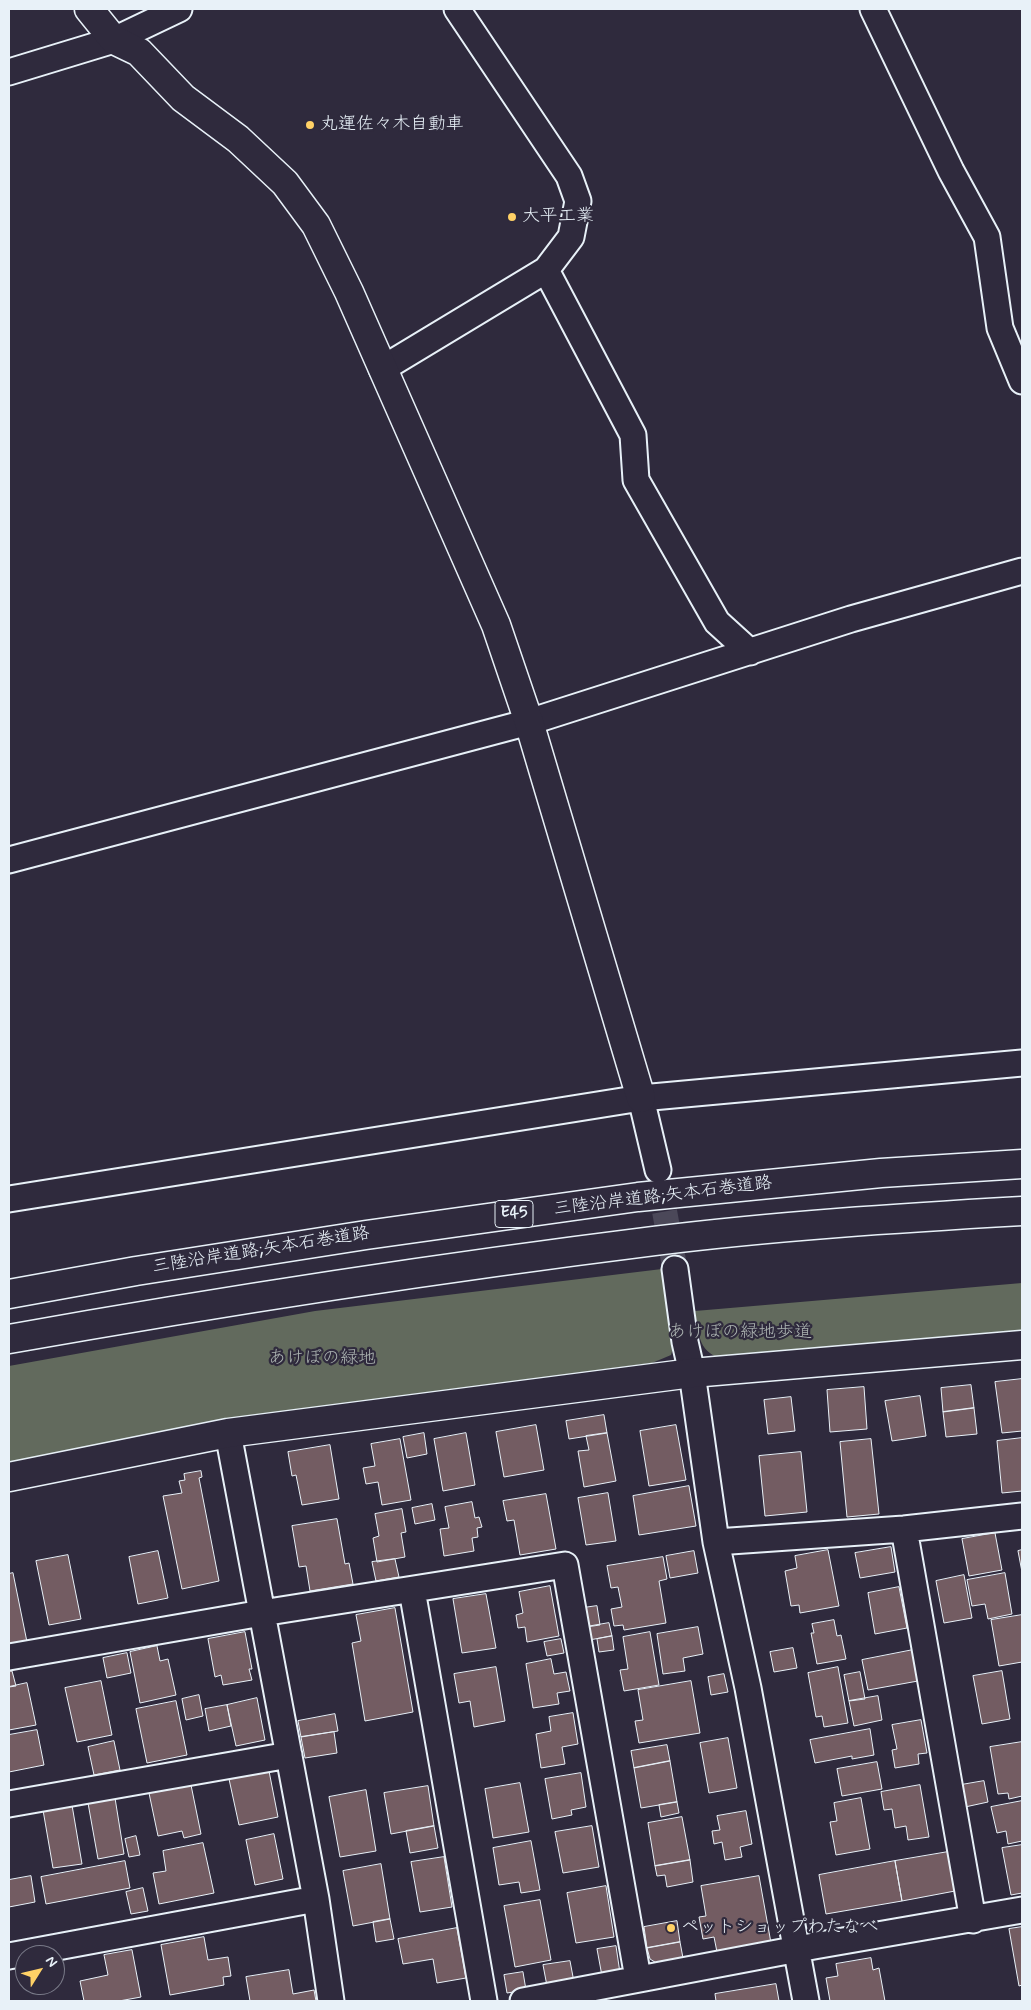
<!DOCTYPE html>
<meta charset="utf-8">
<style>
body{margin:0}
#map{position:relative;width:1031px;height:2010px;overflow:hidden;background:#2f2a3d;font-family:Mynerve,sans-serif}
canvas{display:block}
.frame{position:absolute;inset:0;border:10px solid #e8f1f8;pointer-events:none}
.north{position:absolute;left:15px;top:1945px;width:50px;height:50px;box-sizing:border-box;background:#2f2a3d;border:1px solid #797a88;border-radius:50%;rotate:54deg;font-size:14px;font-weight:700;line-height:20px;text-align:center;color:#e8f1f8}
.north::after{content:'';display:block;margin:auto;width:18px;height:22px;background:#ffd166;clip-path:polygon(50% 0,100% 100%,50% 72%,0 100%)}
</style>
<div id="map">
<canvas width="1031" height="2010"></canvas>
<div class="frame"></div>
<div class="north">N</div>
</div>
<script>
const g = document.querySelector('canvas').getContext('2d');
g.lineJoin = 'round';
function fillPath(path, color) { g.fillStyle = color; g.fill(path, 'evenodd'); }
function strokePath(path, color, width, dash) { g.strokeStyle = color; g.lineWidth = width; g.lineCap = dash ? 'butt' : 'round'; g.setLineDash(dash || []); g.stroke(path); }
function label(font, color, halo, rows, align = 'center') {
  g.font = font + ' Mynerve,"Klee One",sans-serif'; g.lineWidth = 4.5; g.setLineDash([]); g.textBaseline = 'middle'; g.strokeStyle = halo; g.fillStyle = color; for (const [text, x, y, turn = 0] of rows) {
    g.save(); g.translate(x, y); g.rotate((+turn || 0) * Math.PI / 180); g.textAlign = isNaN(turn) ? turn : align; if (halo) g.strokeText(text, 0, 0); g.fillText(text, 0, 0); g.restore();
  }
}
fillPath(new Path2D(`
 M662,1269L673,1348L671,1355L652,1363L273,1415L9,1463V1366L315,1311Z
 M1022,1283V1332L727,1360C698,1354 699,1336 695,1311Z`), '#626a5d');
const building = new Path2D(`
 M1022,1379V1431L1002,1433L995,1382Z
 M971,1385L974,1408L943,1412L941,1388Z
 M864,1387L867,1429L830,1432L827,1390Z
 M920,1396L926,1436L892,1441L885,1401Z
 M791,1397L795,1431L768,1434L764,1400Z
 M974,1408L977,1434L946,1437L943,1412Z
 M604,1415L607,1433L569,1439L566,1421Z
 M536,1425L544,1470L504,1477L496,1432Z
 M676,1425L686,1480L649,1486L640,1431Z
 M424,1433L427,1454L407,1458L403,1437Z
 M466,1433L475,1485L443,1491L434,1439Z
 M607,1433L616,1481L584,1487L578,1451L589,1450L586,1436Z
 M1022,1438V1491L1002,1493L997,1441Z
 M400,1439L411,1500L382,1505L378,1482L366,1484L363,1468L375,1466L371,1444Z
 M871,1439L879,1514L847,1517L840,1442Z
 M330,1445L339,1499L302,1505L296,1475L292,1476L288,1452Z
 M801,1452L807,1512L765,1516L759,1456Z
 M201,1471L202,1477L199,1478L219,1581L182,1589L163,1496L182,1493L179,1481L185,1480L184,1474Z
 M689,1486L696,1526L639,1535L633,1496Z
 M608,1493L616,1541L586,1545L578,1498Z
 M546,1494L556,1549L520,1555L514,1520L507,1521L503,1501Z
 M472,1502L475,1518L479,1517L482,1527L477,1528L478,1537L472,1538L474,1551L444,1556L440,1529L449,1528L445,1507Z
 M432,1504L435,1520L415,1524L412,1508Z
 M402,1509L406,1532L401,1533L405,1557L377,1562L373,1538L379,1536L375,1514Z
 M337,1519L345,1564L349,1563L353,1584L310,1591L306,1566L299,1567L292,1526Z
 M995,1533L1002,1570L969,1576L962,1539Z
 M891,1547L895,1572L860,1578L855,1553Z
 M828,1550L839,1606L800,1613L799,1605L791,1606L785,1571L797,1568L795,1556Z
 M1022,1550V1572L1018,1551Z
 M158,1551L168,1598L138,1604L129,1557Z
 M694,1551L698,1573L670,1578L666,1556Z
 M68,1555L81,1619L49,1625L36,1561Z
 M663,1557L667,1579L659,1581L666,1623L624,1630L623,1625L614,1626L611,1609L622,1607L618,1587L611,1588L607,1566Z
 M395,1559L399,1577L376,1581L372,1562Z
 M13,1573L27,1642L9,1646V1574Z
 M1005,1573L1012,1614L988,1619L985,1604L972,1606L967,1580Z
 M964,1575L972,1618L944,1623L936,1581Z
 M550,1586L559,1636L527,1642L525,1627L518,1628L516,1615L523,1613L519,1592Z
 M899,1587L907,1628L875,1634L868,1593Z
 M486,1594L496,1648L462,1653L453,1599Z
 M597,1606L600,1625L586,1627L583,1608Z
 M395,1608L413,1712L365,1721L352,1643L361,1641L356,1615Z
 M1022,1615V1662L999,1666L991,1620Z
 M834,1620L837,1636L841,1635L846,1659L817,1664L811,1633H814L812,1624Z
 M609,1623L612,1636L589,1640L586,1627Z
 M698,1627L703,1654L683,1658L685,1671L663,1674L657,1634Z
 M245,1632L252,1669H249L252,1680L223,1685L221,1675L215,1677L208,1639Z
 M650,1632L659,1685L624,1691L620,1670L628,1669L623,1637Z
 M612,1636L614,1650L599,1652L597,1639Z
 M561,1639L564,1653L547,1656L544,1642Z
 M157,1646L160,1661L168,1659L176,1695L140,1703L130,1652Z
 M793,1648L797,1668L774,1672L770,1652Z
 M913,1650L918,1681L868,1690L862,1660Z
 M127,1653L131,1673L107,1678L103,1658Z
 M551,1659L554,1674L566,1672L570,1691L557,1693L559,1704L533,1708L526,1664Z
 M496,1667L505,1721L474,1727L470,1701L459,1703L454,1674Z
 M838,1667L848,1723L824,1727L822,1716L816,1717L808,1673Z
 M9,1671H12L16,1686L9,1687Z
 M1002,1671L1010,1719L982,1724L973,1676Z
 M860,1672L865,1699L849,1701L844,1675Z
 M724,1674L728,1692L711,1695L708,1677Z
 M101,1681L112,1735L77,1742L65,1688Z
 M691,1681L700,1733L639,1743L635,1721L643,1720L638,1690Z
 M27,1683L36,1725L9,1730V1687Z
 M199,1695L203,1716L186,1720L182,1699Z
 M878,1696L882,1720L854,1726L849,1701Z
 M257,1698L265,1740L236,1746L227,1705Z
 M176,1701L187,1755L147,1763L136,1709Z
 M227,1705L231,1726L209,1731L205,1709Z
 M573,1713L578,1744L562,1747L565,1764L541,1768L536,1734L551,1731L549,1717Z
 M335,1714L338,1731L301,1737L298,1721Z
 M921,1720L927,1753L918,1754L919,1764L895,1768L892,1750L897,1749L892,1725Z
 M870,1729L874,1755L852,1759V1756L815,1763L810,1740Z
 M37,1730L44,1765L9,1772V1735Z
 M334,1732L337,1753L305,1758L301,1737Z
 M728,1738L737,1788L709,1793L700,1743Z
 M114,1741L120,1770L94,1775L88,1747Z
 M1022,1742V1796L1009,1799L1008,1793L998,1794L990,1747Z
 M667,1745L670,1761L634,1768L631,1751Z
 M670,1761L677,1802L641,1808L634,1768Z
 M877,1762L882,1789L842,1796L837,1769Z
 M269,1771L278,1817L239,1825L229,1779Z
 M581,1773L586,1807L571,1810L572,1815L552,1819L545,1779Z
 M984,1781L988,1802L965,1807L961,1785Z
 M520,1783L529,1832L493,1838L485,1789Z
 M191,1785L201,1834L184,1838L182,1831L158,1836L149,1793Z
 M920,1785L929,1837L908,1840L906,1826L895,1828L892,1809L884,1810L881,1792Z
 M428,1786L434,1826L391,1834L384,1793Z
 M366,1790L376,1851L340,1857L329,1797Z
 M115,1798L124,1854L98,1859L88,1803Z
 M861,1798L870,1849L836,1855L830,1822L837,1821L834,1803Z
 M1022,1801V1841L1008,1844L1006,1831L997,1833L991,1807Z
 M677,1802L679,1813L661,1817L659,1805Z
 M72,1805L82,1864L53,1868L43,1810Z
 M746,1811L752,1844L740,1847L742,1857L725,1860L722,1842L714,1844L712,1831L720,1830L717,1816Z
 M682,1817L690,1860L655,1866L648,1823Z
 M434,1826L438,1848L410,1853L406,1831Z
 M592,1826L599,1867L563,1873L555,1832Z
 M274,1834L283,1879L255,1885L246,1840Z
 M136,1836L140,1855L129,1857L125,1839Z
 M531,1841L540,1890L521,1893L519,1882L499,1885L493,1848Z
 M203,1843L214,1893L159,1904L153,1873L166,1871L163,1851Z
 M1022,1845V1893L1011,1895L1002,1848Z
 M948,1852L955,1891L902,1901L895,1861Z
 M444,1857L452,1907L420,1912L411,1862Z
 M690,1860L693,1882L667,1887L665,1875L657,1876L655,1866Z
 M125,1861L130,1888L46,1904L41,1877Z
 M895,1861L902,1901L826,1914L819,1875Z
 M381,1864L390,1919L353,1926L343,1871Z
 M31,1876L35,1902L9,1907V1880Z
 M759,1876L771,1943L717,1952L714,1937L703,1939L699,1917L706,1916L701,1886Z
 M606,1886L614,1937L576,1943L567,1893Z
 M143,1888L148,1911L131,1914L126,1892Z
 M540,1900L551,1960L515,1967L504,1906Z
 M390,1919L394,1939L376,1942L373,1922Z
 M677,1921L680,1942L647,1948L644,1927Z
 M1022,1927V1985L1019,1986L1009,1929Z
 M457,1928L466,1978L437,1983L433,1959L403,1964L398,1939Z
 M204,1937L208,1960L228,1957L231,1976L223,1977L224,1985L170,1995L161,1945Z
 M680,1942L683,1958L658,1964L650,1959L647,1948Z
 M616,1946L620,1973L602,1976L597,1949Z
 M132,1950L141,1997L119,2001H84L80,1981L108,1975L104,1955Z
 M871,1958L873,1970L879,1968L885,2001H830L826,1978L838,1976L836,1964Z
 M570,1961L574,1982L547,1986L543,1965Z
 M289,1970L293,1994L314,1990L316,2001H250L246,1977Z
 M523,1972L526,1990L507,1993L504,1975Z
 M776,1984L779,2001H716L715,1994Z`);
fillPath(building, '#735c62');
strokePath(building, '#e8f1f8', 1);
strokePath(new Path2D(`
 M658,1175L675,1269`), '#4b4859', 25, [25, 12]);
const street = new Path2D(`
 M873,9L951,171L987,237L1000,328L1022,381
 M9,72L114,40L179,9
 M546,270L633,435L636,480L717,622L750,652
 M382,369L546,270L571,237L578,201L569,176L457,9
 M9,860L529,722L851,619L1022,571
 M641,1098L658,1170
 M9,1199L641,1098L1022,1063
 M675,1269L685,1342L692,1373L716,1542L748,1688L806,2001
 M228,1433L316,1899L331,2001
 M904,1529L973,1920
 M716,1542L904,1529L1022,1516
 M412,1590L484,2001
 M9,1657L262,1613L565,1565L638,1978
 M9,1804L289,1755
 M9,1956L316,1899
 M523,2001L814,1946L1022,1910`);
const secondary = new Path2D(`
 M89,9L114,40L139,52L183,98L238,139L285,183L316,225L349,292L496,625L529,722L641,1098
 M9,1477L228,1433L692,1373L1022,1345`);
const highway = new Path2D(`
 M9,1294L136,1271L366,1235L638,1197L881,1173L1022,1164
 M9,1339C223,1301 438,1268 654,1241C776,1226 899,1218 1022,1211`);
strokePath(street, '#e8f1f8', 29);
strokePath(secondary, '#e8f1f8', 31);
strokePath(highway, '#e8f1f8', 31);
strokePath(street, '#2f2a3d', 25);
strokePath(secondary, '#2f2a3d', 28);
strokePath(highway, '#2f2a3d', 28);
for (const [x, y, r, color] of [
 [310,125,5,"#ffd166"],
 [512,217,5,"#ffd166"],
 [671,1928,5,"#ffd166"]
]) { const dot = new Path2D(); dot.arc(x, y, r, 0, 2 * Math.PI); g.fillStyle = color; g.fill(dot); strokePath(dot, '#2f2a3d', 2); }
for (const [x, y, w] of [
 [514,1214,38]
]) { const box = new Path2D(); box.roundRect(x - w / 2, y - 13.5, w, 27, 4); g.fillStyle = '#2f2a3d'; g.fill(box); strokePath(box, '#e8f1f8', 1); }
label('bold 16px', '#e8f1f8', null, [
 ["E45",514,1214]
]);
label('18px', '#e8f1f8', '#2f2a3d', [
 ["丸運佐々木自動車",320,125],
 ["大平工業",522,217],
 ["ペットショップわたなべ",681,1928]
], 'left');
label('18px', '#e8f1f8', '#2f2a3d', [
 ["三陸沿岸道路;矢本石巻道路",663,1197,-7],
 ["三陸沿岸道路;矢本石巻道路",261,1251,-9]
]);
label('18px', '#acb4b2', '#2f2a3d', [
 ["あけぼの緑地歩道",740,1333],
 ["あけぼの緑地",322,1359]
]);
</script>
